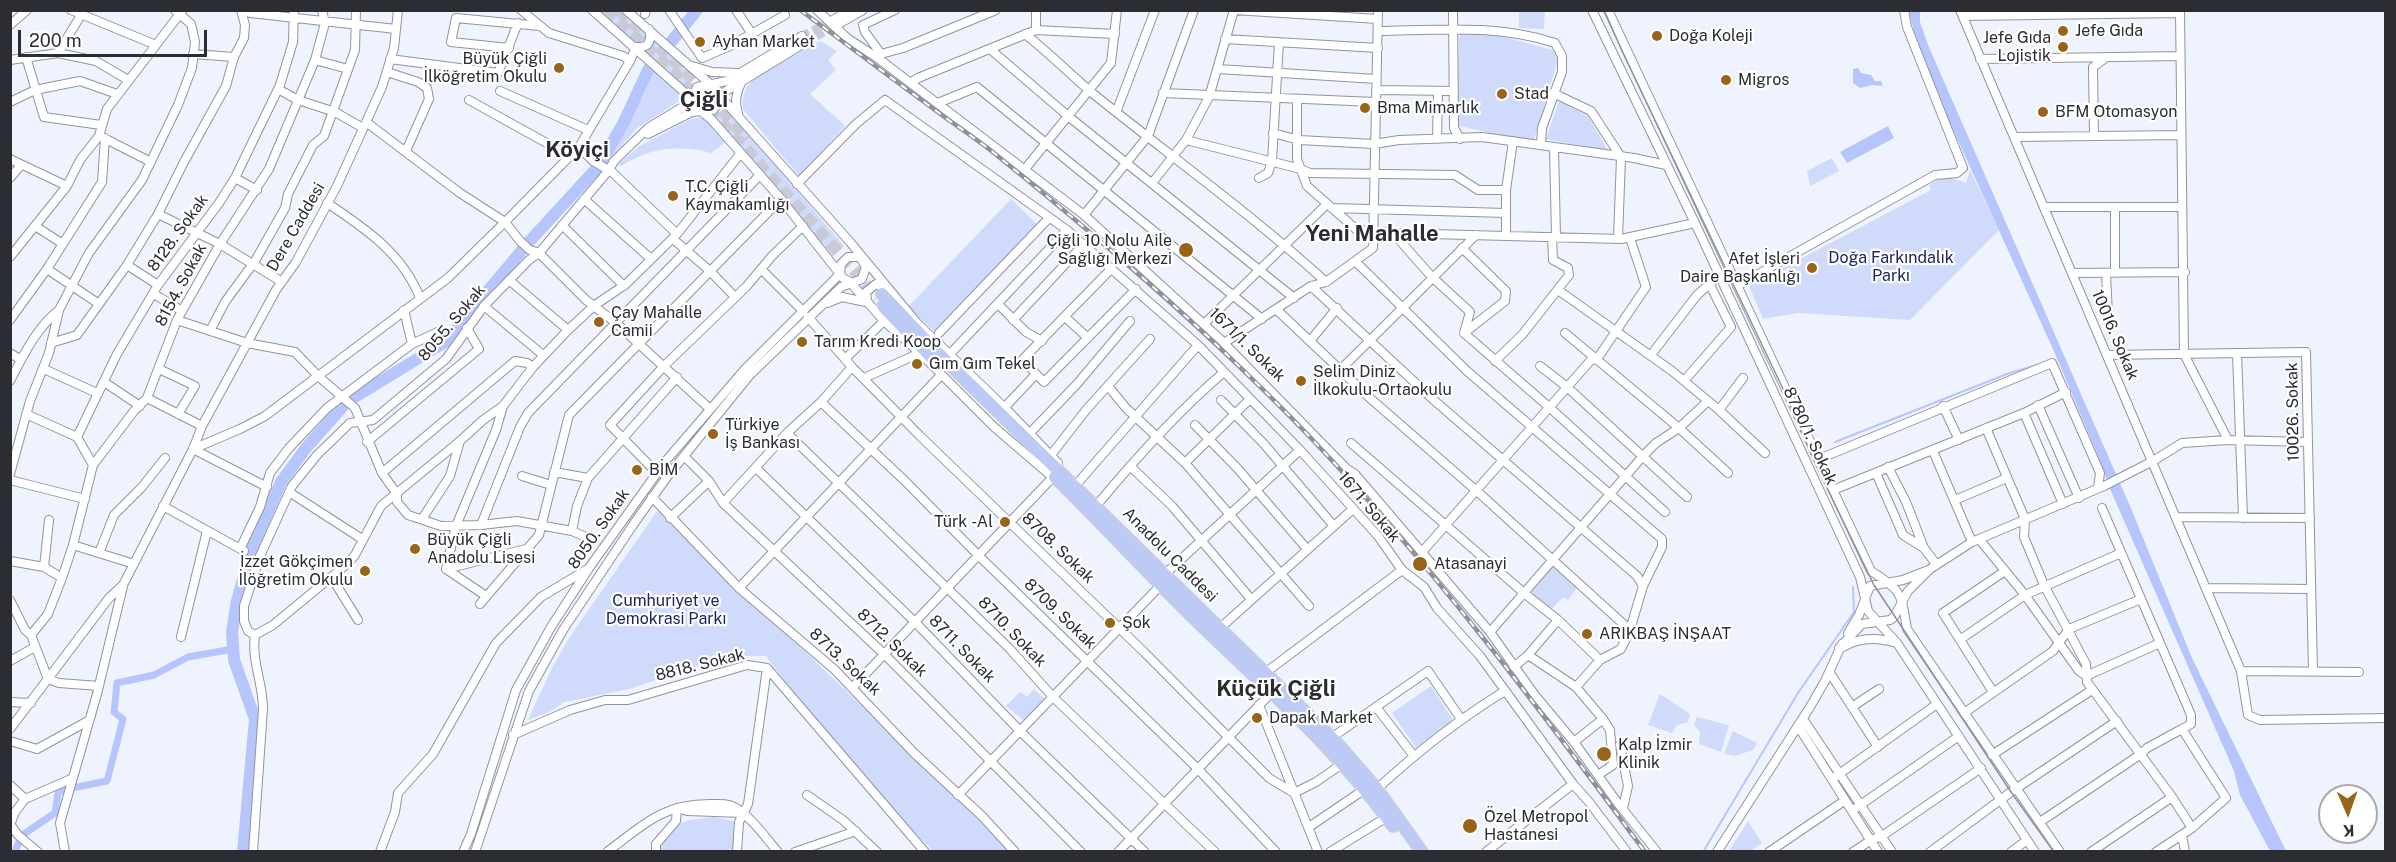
<!DOCTYPE html>
<meta charset="utf-8">
<style>
body{margin:0}
#map{position:relative;width:2396px;height:862px;overflow:hidden;background:#eff3fd;font-family:"Public Sans",sans-serif}
canvas{display:block}
.frame{position:absolute;inset:0;border:12px solid #2b2d33;pointer-events:none}
.north{position:absolute;left:2318px;top:784px;width:60px;height:60px;box-sizing:border-box;background:#fff;border:2px solid #aaabad;border-radius:50%;rotate:178deg;font-size:16px;font-weight:700;line-height:24px;text-align:center;color:#2b2d33}
.north::after{content:'';display:block;margin:auto;width:21px;height:27px;background:#976418;clip-path:polygon(50% 0,100% 100%,50% 72%,0 100%)}
.scale{position:absolute;left:18px;top:30px;width:189px;height:27px;box-sizing:border-box;border:3px solid #2b2d33;border-top:0;padding-left:8px;font-size:18px;line-height:21px;white-space:nowrap;color:#2b2d33;-webkit-text-stroke:4px #fff;paint-order:stroke}
</style>
<div id="map">
<canvas width="2396" height="862"></canvas>
<div class="frame"></div>
<div class="north">K</div>
<div class="scale">200 m</div>
</div>
<script>
const g = document.querySelector('canvas').getContext('2d');
g.lineJoin = 'round';
function fillPath(path, color) { g.fillStyle = color; g.fill(path, 'evenodd'); }
function strokePath(path, color, width, dash) { g.strokeStyle = color; g.lineWidth = width; g.lineCap = dash ? 'butt' : 'round'; g.setLineDash(dash || []); g.stroke(path); }
function label(font, color, halo, rows, align = 'center') {
  g.font = font + ' "Public Sans",sans-serif'; g.lineWidth = 4.5; g.setLineDash([]); g.textBaseline = 'middle'; g.strokeStyle = halo; g.fillStyle = color; for (const [text, x, y, turn = 0] of rows) {
    g.save(); g.translate(x, y); g.rotate((+turn || 0) * Math.PI / 180); g.textAlign = isNaN(turn) ? turn : align; if (halo) g.strokeText(text, 0, 0); g.fillText(text, 0, 0); g.restore();
  }
}
fillPath(new Path2D(`
 M597,11H621L645,30L648,34L645,41L635,43Z
 M1519,11H1545L1544,29L1519,28Z
 M1486,32L1556,51L1557,63L1533,143L1456,125L1459,38L1461,34Z
 M655,39L696,76L684,87L645,51L652,47Z
 M820,41L837,51L828,60L836,70L810,94L845,126L799,176L743,109C742,95 745,87 756,77Z
 M653,69L678,91L681,100L637,128L611,158C619,126 646,102 653,69Z
 M698 98a9 9 0 1 1 18 0a9 9 0 1 1-18 0Z
 M1559,101L1588,116L1608,151L1546,139Z
 M725,110L730,111L844,246L833,256L716,120Z
 M693,118L706,119L726,142L711,153C678,144 650,148 621,166L618,164L640,146Z
 M1832,158L1839,171L1810,186L1807,171Z
 M1970,170L1999,230L1910,320L1798,313L1763,319L1749,286L1931,190L1929,185L1945,176L1966,183Z
 M1011,199L1038,225L936,333L908,307Z
 M658,510L942,783L1009,851H933L899,817L806,710L766,656H727L629,689L564,702L551,711L528,720L552,668L569,638Z
 M1553,566L1577,588L1568,600L1563,597L1551,610L1531,593Z
 M1431,686L1453,720L1416,748L1392,713Z
 M1034,689L1046,700L1024,721L1006,706L1020,692L1027,697Z
 M1660,694L1690,714L1688,722L1677,725L1672,733L1648,725Z
 M1697,717L1729,725L1721,752L1699,744L1700,732L1694,725Z
 M1733,731L1757,743L1753,750L1735,756L1724,754Z
 M715,817L736,822L734,851H660L659,846C680,818 682,821 715,817Z
 M1748,821L1762,843L1750,851H1729Z`), '#d0dafa');
fillPath(new Path2D(`
 M1909,11H1920V22L1928,45L2130,506L2192,658L2286,851H2270L2240,795L2234,771L2110,489L2099,458L2053,349L1935,90L1914,32Z
 M1858,68L1861,73L1871,75L1875,81H1881L1883,86L1872,85L1860,88L1853,83V69Z
 M1888,126L1894,138L1847,163L1840,152Z`), '#b6c6fd');
strokePath(new Path2D(`
 M1835,442L2007,374L2040,364
 M1703,852L1798,693L1854,612L1853,587`), '#b6c6fd', 2);
strokePath(new Path2D(`
 M72,788L107,781L123,719L114,712L117,683L154,675L188,657L233,649
 M21,836L55,813L58,793L65,788
 M15,852L20,839`), '#b6c6fd', 7);
strokePath(new Path2D(`
 M671,42L697,10
 M602,160L623,124L649,68
 M528,243L595,170
 M350,400L445,342L523,249
 M243,852L255,719L234,660L232,632L237,601L251,550L281,482L306,448L345,404`), '#b6c6fd', 12);
strokePath(new Path2D(`
 M802,36L833,20
 M806,42L837,25`), '#c8cbd5', 8, [8, 4]);
strokePath(new Path2D(`
 M605,10L673,72L744,147L862,279L876,299
 M619,10L709,93L747,139`), '#c8cbd5', 12, [12, 6]);
const minor = new Path2D(`
 M71,10L156,45
 M521,10L549,33L623,56L630,61
 M592,10L692,99L694,106L711,119L781,199L843,278L850,282L884,321L920,353L994,427L1057,481
 M626,10L716,89L720,96L850,242L917,323L1007,410L1058,463
 M669,10L702,58L730,46L785,15
 M736,10L752,34
 M817,10L847,38L879,59L1084,215L1220,339L1347,469L1355,474L1490,632L1534,694L1574,742L1617,802L1657,852
 M1234,10L1378,19
 M1453,10L1454,128L1460,139
 M1592,10L1695,223L1860,577L1868,611L1897,643L2035,852
 M1608,10L1871,571C1903,591 1901,594 1907,629L2060,852
 M1960,10L2241,671L2359,672
 M2180,10L2184,354L2228,440
 M250,13L396,29
 M645,14L646,10
 M1963,16L2180,13
 M833,20L850,10
 M10,25L27,10
 M837,25L863,10
 M1036,30V10
 M1379,31C1438,30 1498,24 1555,43L1562,56V72L1542,128L1541,145
 M1025,34C1048,52 1069,73 1091,92C1169,155 1251,214 1326,282
 M1225,39L1378,48
 M636,47C649,48 652,42 649,29
 M509,48L451,42L456,18L540,26
 M990,49L1068,116L1294,298
 M58,53L81,15
 M193,54L234,57
 M881,54L865,32L863,25L895,10
 M26,57L44,117L101,125
 M390,59L498,73L518,23
 M879,59L881,54L903,48L996,10
 M1980,59L2180,56
 M10,60L58,53L96,61L128,80
 M315,60L348,69
 M692,66L712,72L738,73
 M1218,69L1376,79
 M387,72L418,82L427,88L429,99L406,151
 M910,83L918,78L1036,30L1115,34
 M278,89L298,100L335,112L363,128
 M1376,90L1454,91
 M500,91L588,130
 M1163,93L1375,102
 M1553,93L1591,111L1621,157L1618,239
 M1297,99V159L1307,186L1357,230L1393,233L1621,239L1695,223
 M469,100L570,156
 M10,102L35,90L80,81L117,94
 M938,103L977,87L1262,319
 M1117,110L1155,10
 M738,113C734,102 736,93 741,83
 M366,122L460,193L505,222L520,241L530,250L539,253L586,300L616,323L710,409
 M1273,133L1299,140L1374,144L1399,140L1482,137L1634,158L1666,165
 M648,134L692,112L713,110L719,103L720,96L726,91L806,42
 M2094,136L2093,67L2107,57
 M102,137L151,162
 M2014,137L2181,135
 M1437,139L1438,91
 M1186,140L1301,169L1310,173L1455,175L1478,190H1506
 M579,147L593,161L612,172L677,234
 M1554,147L1556,237
 M10,159L67,186
 M1025,169L1111,63L1117,10
 M10,178L21,165
 M235,178L257,190
 M1259,178L1268,173L1272,161L1279,42
 M1152,183L1186,140L1209,97L1234,10
 M797,184L856,124L885,100L1067,230L1198,345L1300,450L1378,536L1402,570L1424,587L1437,608L1480,656L1573,784L1589,802L1627,852
 M584,199L651,259
 M327,203C365,228 403,254 420,298
 M2044,207H2182
 M2115,207V273
 M1332,208L1506,213
 M158,214L220,244L282,282
 M1084,215L1148,136L1194,10
 M562,225L624,286
 M35,226L63,244
 M1393,233L1432,277L1470,312L1464,333
 M1506,236V190L1513,141
 M673,239L710,271L735,297
 M1462,248L1506,291L1505,301L1464,333
 M10,257L67,186L80,160L99,136L107,109L182,11
 M1356,262L1467,371L1662,539V547L1643,586
 M127,265L158,285
 M47,269L99,304
 M761,269L803,311
 M2072,273L2185,272
 M2106,273L2108,315
 M509,280L568,330
 M1311,286L1436,402L1637,576L1643,586L1630,630L1621,649L1600,660L1576,687
 M1737,286L1935,175L1957,173L1963,168L1907,27L1904,10
 M1558,290L1672,371L1719,410L1765,453
 M154,294L182,311
 M867,300L866,292L876,284L886,288
 M827,303L842,297L866,302
 M998,304L1026,332L1042,341
 M484,306L543,355
 M1277,310L1371,399L1479,493L1630,630
 M808,317L852,367L920,436L1144,652L1269,778L1294,793L1316,782L1342,764
 M1065,317L1088,338
 M10,320L47,269L102,182L105,138
 M177,320L247,343L295,352L318,376L355,408L382,473L397,494V502L408,515L441,526L481,525L517,521L572,531L593,540
 M1013,320L1084,244
 M1204,324L1327,204
 M210,331L225,302L255,261L285,208L288,194L313,145L324,136L355,50L356,10
 M939,333L1049,218
 M1464,333L1549,407L1665,512
 M1565,333L1679,428L1728,473
 M1310,341L1337,308
 M51,343L77,335L127,265L158,214L184,162L226,86L234,57L244,38L245,25L241,10
 M1224,343L1311,286L1326,282L1373,248L1378,10
 M412,344L440,331
 M10,353L21,360
 M2237,353L2243,518
 M950,354L1067,230
 M1651,355L1697,295L1719,276
 M2107,355L2306,352L2313,671
 M845,359L884,321
 M1495,361L1522,335L1569,275L1568,268L1553,260L1552,237
 M1540,366L1567,387L1687,497
 M44,369L97,393
 M159,369L195,386L178,414
 M1340,370L1476,235
 M1036,374L1023,359L1112,268
 M864,378L920,353
 M10,381C23,356 36,328 59,310
 M1684,381L1731,327L1710,285
 M104,382L140,406
 M1108,386L1126,408L1185,463L1309,606
 M147,398L202,426
 M1221,400L1264,444L1333,525
 M821,402L905,481L978,555L1197,768L1276,852
 M2038,405L2079,498
 M1943,406L1959,440
 M1005,407L1036,374L1044,382L1136,289
 M1719,410L1743,378
 M2024,413L2063,504
 M26,414L77,437
 M1195,425L1238,469L1307,549
 M1986,428L2025,519L2024,537L2044,585L2086,664L2087,682L2172,797L2192,828
 M787,433L1009,648L1053,697L1215,852
 M1030,433L1077,384L1130,321
 M367,442L479,349L467,328
 M1351,443L1524,593L1558,620L1600,660
 M193,449L240,429L265,416L448,278L505,222L579,147L630,61L636,47
 M193,449L267,487
 M1933,451L1972,542
 M1051,455L1086,410L1150,339
 M684,456L709,481L723,503L884,654L1081,852
 M1819,459L2052,363L2100,473L2098,488
 M1185,463L1250,399
 M93,465L77,437L117,354L158,285L219,203L235,178L280,85L293,42L294,10
 M1130,466L1172,506L1251,599
 M1888,467L1906,502L1924,548L1936,564
 M756,468L915,622L1020,731L1145,852
 M554,472L588,478
 M382,473L515,361L527,363L533,367
 M657,473L610,425L664,366L746,287L772,256L803,226
 M1876,473L1903,535L1924,548
 M10,474L30,401L49,353L59,310L89,253L142,180L178,105L192,68L195,42L191,24L175,10
 M522,476L551,485
 M10,480L85,499
 M1075,486L1198,345
 M1833,490L2024,413L2066,392
 M289,492L362,539
 M652,497L739,588L834,669L914,753L982,816L1015,852
 M1955,500L2007,478
 M723,503L787,433L821,402L852,367
 M163,506L244,551
 M1096,506C1136,458 1177,412 1224,372
 M2102,508L2191,715V724L2182,729L2226,798L2192,828L2156,852
 M2176,517L2310,518
 M670,518L709,481
 M422,519L450,476L460,441L483,420L503,406
 M481,525L520,427L528,413L759,176
 M572,531L577,506L588,478L677,377
 M1979,539L2025,595L2079,671L2086,676
 M73,545L134,564
 M241,547L260,507L270,473L289,448L327,408L412,344L404,310
 M1422,552L1591,360L1597,359L1646,287L1630,238
 M99,553L114,515L142,487L165,458
 M10,561L44,567L62,578
 M44,567L49,520
 M446,569L526,549
 M1165,574L1300,450
 M332,578L358,620
 M739,588L941,375
 M2206,588L2311,589
 M486,596L446,569L456,526L496,430L503,406L533,367L568,330L595,305L626,284L677,234L740,154
 M10,600L25,630L31,635L48,679L59,683L99,686
 M480,604L539,535L569,415L781,199
 M1220,628L1353,509
 M1490,632L1643,456L1656,443L1679,428L1708,401
 M1848,633L1859,615L1870,586L1903,580L1926,571
 M31,635L48,614L62,578L73,545L93,465L134,411L147,398L177,320L220,244L269,169L315,60L325,23L322,10
 M255,635L248,631L244,621V606L260,556L292,486L317,455L350,423L373,420L446,359L484,306L529,260L539,253L609,170L614,161L648,128L686,105L692,99L697,87L727,81L802,36
 M181,637L207,531
 M1961,639L2025,595L2121,553
 M1843,647C1860,637 1877,637 1896,643
 M1839,648L1862,624L1890,620L1894,617L1908,591L1930,569L1972,542L2104,486L2153,461L2182,443L2228,440L2308,442
 M1528,655L1576,687L1603,719L1574,742
 M10,661L35,647
 M1514,667L1528,655L1558,620
 M2241,671L2248,715L2260,720L2386,718
 M1265,673L1402,570
 M1830,673L1878,747
 M2086,676L2160,643
 M852,688L1053,477
 M1993,692L1943,613L2005,571
 M10,702L31,703
 M1259,705L1318,852
 M1376,707L1414,756
 M1852,707L1879,689
 M1964,713L2053,651L2069,629L2141,599
 M1803,719L1892,852
 M1798,726L1878,852
 M10,729L109,598L123,585L193,449L202,426L276,290L296,262L337,186L382,87L394,48L398,10
 M513,735L570,710L605,700H628L747,665L767,668L925,852
 M1331,738L1428,671L1461,719
 M10,741L37,749L88,721
 M1620,745L1628,786L1623,808
 M1992,755L2092,690
 M1598,775L1613,765L1610,730L1603,719
 M1835,777L1937,704
 M10,785L25,799
 M1377,789C1417,752 1459,719 1505,691
 M807,795L843,820L877,852
 M958,795L1160,586
 M678,808L687,811L742,813
 M1856,808L1959,736
 M2040,822L2141,754L2147,748L2182,729
 M10,824L18,835L38,852
 M10,825L15,812L25,799L71,779
 M1309,827L1365,789
 M2182,835L2185,852
 M65,852L60,823L97,694L123,586
 M253,852L263,709C263,683 251,660 255,635L273,625L347,564L355,555L381,506L460,441
 M380,852L395,812L398,793L433,754L496,643L541,597L586,570
 M463,852L471,834L516,690L551,627L589,568L664,463L745,369L840,274
 M475,852L529,691L563,630L633,525L667,477L749,376L841,287L862,279L866,267L860,257H848L841,264L840,274
 M607,852C642,826 662,804 709,804C718,804 728,803 736,808C752,818 765,837 778,852
 M656,852V844L676,821L677,808
 M737,852L739,822L748,804L767,668
 M795,852L856,831
 M1118,852L1271,693
 M1330,852L1387,817
 M1486,852L1573,784
 M1717,852L1810,707L1825,681L1842,644
 M1769,852L1844,801
 M1853,852L1871,840L1882,836L1981,768
 M1930,852L2011,792L2117,721
 M2011,852L2027,840
 M2091,852L2172,797`);
const highway = new Path2D(`
 M882,294L934,349L1337,743L1377,789L1422,852
 M883,306L937,363
 M1055,477C1105,526 1152,578 1202,626C1269,691 1339,751 1393,826`);
strokePath(minor, '#8f94a4', 10);
strokePath(highway, '#d0d1d2', 14);
strokePath(minor, '#fff', 8);
strokePath(highway, '#bdcaf6', 12);
strokePath(new Path2D(`
 M1604,10L1623,53L1785,393L1815,463L1874,585L2011,792L2054,852`), '#8e9199', 1.5);
const rail = new Path2D(`
 M800,10C844,42 887,75 931,107C952,123 974,137 994,153C1103,241 1211,334 1308,435C1432,565 1539,708 1645,852`);
strokePath(rail, '#8e9199', 4.5);
strokePath(rail, '#fff', 2, [7]);
for (const [x, y, r, color] of [
 [2063,31,6,"#976418"],
 [1657,36,6,"#976418"],
 [700,42,6,"#976418"],
 [2063,47,6,"#976418"],
 [559,68,6,"#976418"],
 [1726,80,6,"#976418"],
 [1502,94,6,"#976418"],
 [1365,108,6,"#976418"],
 [2043,112,6,"#976418"],
 [673,196,6,"#976418"],
 [1186,250,8,"#976418"],
 [1812,268,6,"#976418"],
 [599,322,6,"#976418"],
 [802,342,6,"#976418"],
 [917,364,6,"#976418"],
 [1301,381,6,"#976418"],
 [713,434,6,"#976418"],
 [637,470,6,"#976418"],
 [1005,522,6,"#976418"],
 [415,549,6,"#976418"],
 [1420,564,8,"#976418"],
 [365,571,6,"#976418"],
 [1110,623,6,"#976418"],
 [1587,634,6,"#976418"],
 [1257,718,6,"#976418"],
 [1604,754,8,"#976418"],
 [1470,826,8,"#976418"]
]) { const dot = new Path2D(); dot.arc(x, y, r, 0, 2 * Math.PI); g.fillStyle = color; g.fill(dot); strokePath(dot, '#fff', 2); }
label('16px', '#2b2d33', '#fff', [
 ["Jefe Gıda",2075,31],
 ["Doğa Koleji",1669,36],
 ["Jefe Gıda",2051,38,"right"],
 ["Lojistik",2051,56,"right"],
 ["Ayhan Market",712,42],
 ["Büyük Çiğli",547,59,"right"],
 ["İlköğretim Okulu",547,77,"right"],
 ["Migros",1738,80],
 ["Stad",1514,94],
 ["Bma Mimarlık",1377,108],
 ["BFM Otomasyon",2055,112],
 ["T.C. Çiğli",685,187],
 ["Kaymakamlığı",685,205],
 ["Çiğli 10 Nolu Aile",1172,241,"right"],
 ["Sağlığı Merkezi",1172,259,"right"],
 ["Afet İşleri",1800,259,"right"],
 ["Daire Başkanlığı",1800,277,"right"],
 ["Çay Mahalle",611,313],
 ["Camii",611,331],
 ["Tarım Kredi Koop",814,342],
 ["Gım Gım Tekel",929,364],
 ["Selim Diniz",1313,372],
 ["İlkokulu-Ortaokulu",1313,390],
 ["Türkiye",725,425],
 ["İş Bankası",725,443],
 ["BİM",649,470],
 ["Türk -Al",993,522,"right"],
 ["Büyük Çiğli",427,540],
 ["Anadolu Lisesi",427,558],
 ["İzzet Gökçimen",353,562,"right"],
 ["İlöğretim Okulu",353,580,"right"],
 ["Atasanayi",1434,564],
 ["Şok",1122,623],
 ["ARIKBAŞ İNŞAAT",1599,634],
 ["Dapak Market",1269,718],
 ["Kalp İzmir",1618,745],
 ["Klinik",1618,763],
 ["Özel Metropol",1484,817],
 ["Hastanesi",1484,835]
], 'left');
label('16px', '#2b2d33', '#fff', [
 ["Dere Caddesi",296,227,-60],
 ["8128. Sokak",178,233,-54],
 ["8154. Sokak",181,285,-62],
 ["8055. Sokak",452,323,-50],
 ["10016. Sokak",2115,335,67],
 ["1671/1. Sokak",1247,345,44],
 ["10026. Sokak",2293,412,-91],
 ["8780/1. Sokak",1810,436,65],
 ["1671. Sokak",1369,507,50],
 ["8050. Sokak",599,529,-55],
 ["8708. Sokak",1058,548,44],
 ["Anadolu Caddesi",1170,555,45],
 ["8709. Sokak",1060,614,44],
 ["8710. Sokak",1012,632,46],
 ["8712. Sokak",892,643,44],
 ["8711. Sokak",962,649,46],
 ["8713. Sokak",845,662,43],
 ["8818. Sokak",700,665,-14]
]);
label('16px', '#1c2462', '#fff', [
 ["Doğa Farkındalık",1891,258],
 ["Parkı",1891,276],
 ["Cumhuriyet ve",666,601],
 ["Demokrasi Parkı",666,619]
]);
label('bold 22px', '#2b2d33', '#fff', [
 ["Çiğli",704,100],
 ["Köyiçi",577,150],
 ["Yeni Mahalle",1372,234],
 ["Küçük Çiğli",1276,689]
]);
</script>
